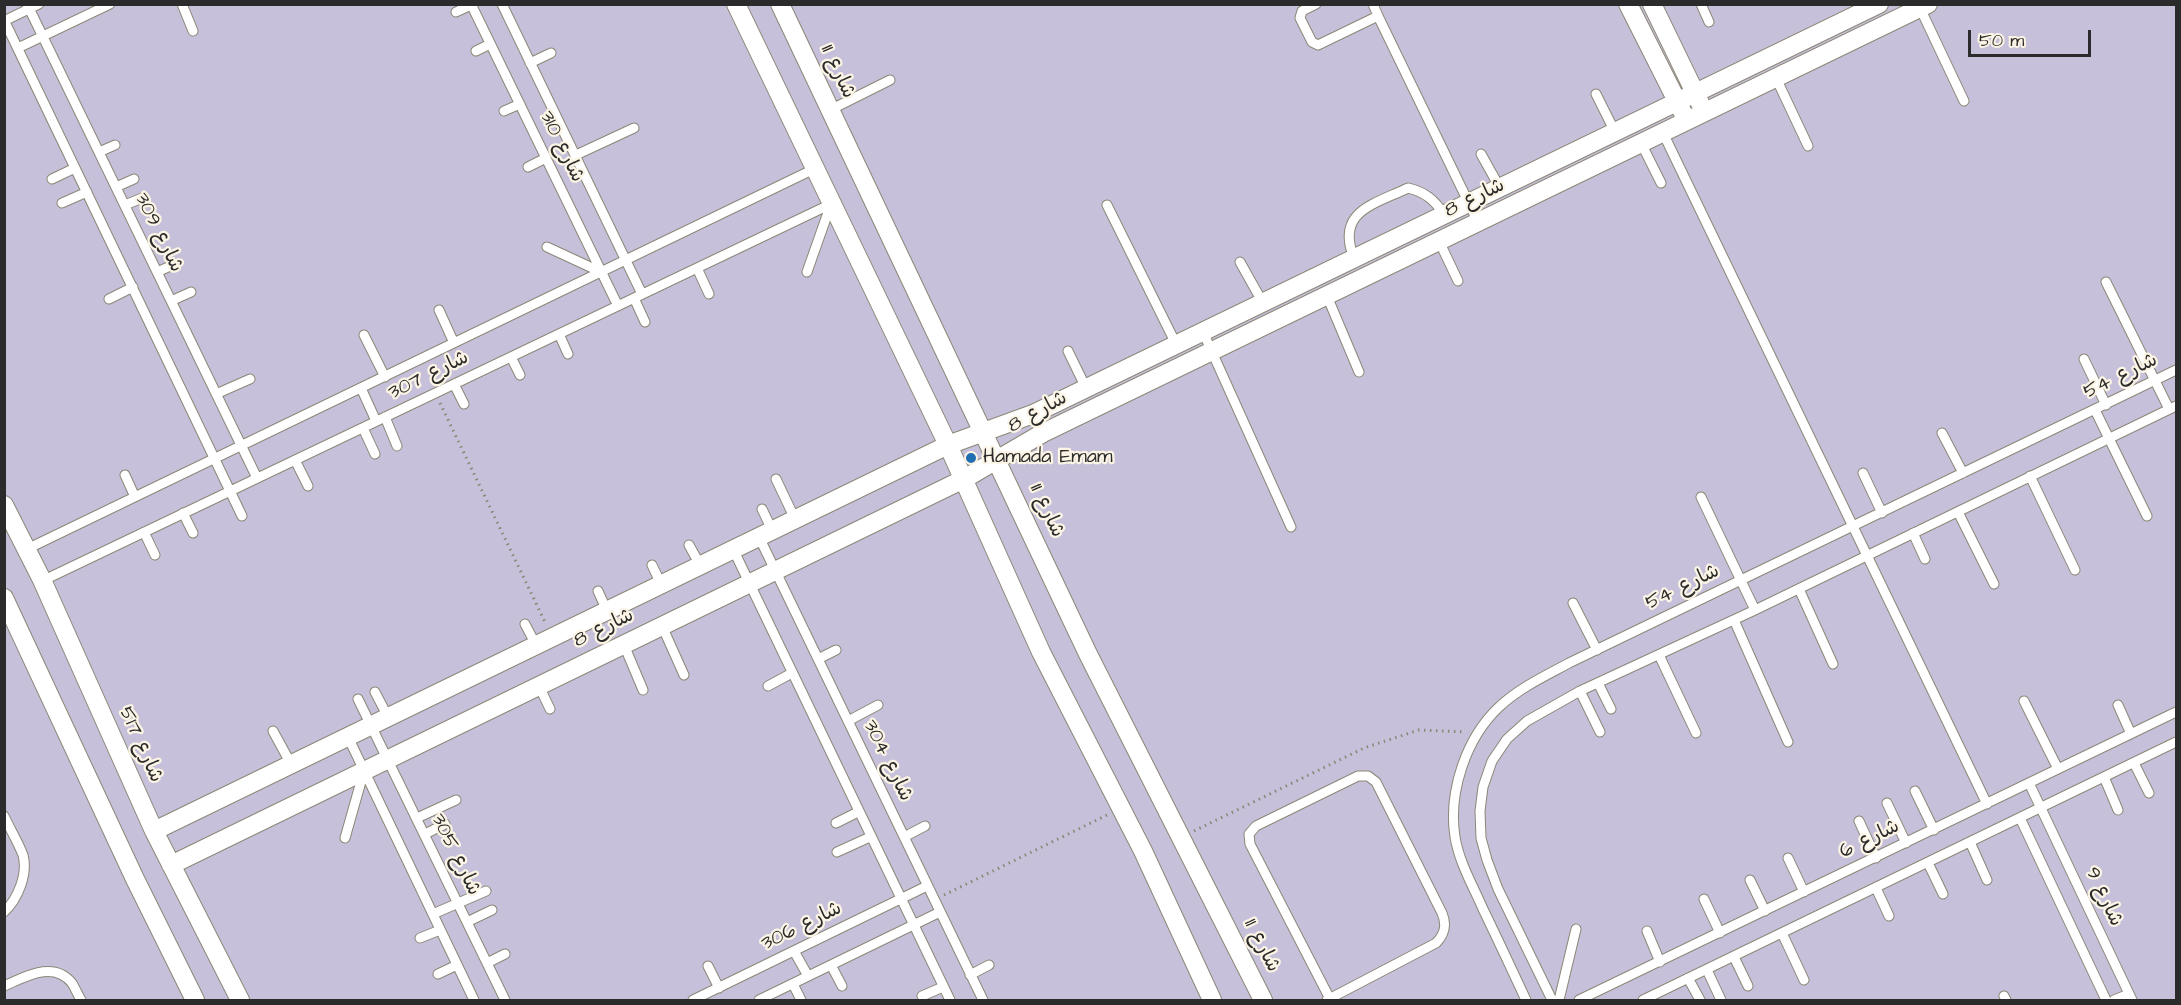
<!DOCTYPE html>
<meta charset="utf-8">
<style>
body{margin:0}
#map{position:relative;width:2181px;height:1005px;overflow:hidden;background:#ede3c2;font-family:"Architects Daughter",sans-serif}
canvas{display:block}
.frame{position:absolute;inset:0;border:6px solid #2b2b2b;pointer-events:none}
.scale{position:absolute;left:1968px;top:30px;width:123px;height:27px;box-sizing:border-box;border:3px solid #2b2b2b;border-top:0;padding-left:8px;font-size:18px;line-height:21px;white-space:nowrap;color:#2b2b2b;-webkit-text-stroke:4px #fcf5e5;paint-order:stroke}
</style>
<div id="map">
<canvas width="2181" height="1005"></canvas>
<div class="frame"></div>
<div class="scale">50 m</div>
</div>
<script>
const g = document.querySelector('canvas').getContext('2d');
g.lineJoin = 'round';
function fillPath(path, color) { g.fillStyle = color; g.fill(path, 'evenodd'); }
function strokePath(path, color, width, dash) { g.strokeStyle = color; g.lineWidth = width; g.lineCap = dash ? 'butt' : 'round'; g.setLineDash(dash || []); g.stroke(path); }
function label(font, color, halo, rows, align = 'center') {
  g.font = font + ' "Architects Daughter","Playpen Sans Arabic",sans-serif'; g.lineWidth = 4.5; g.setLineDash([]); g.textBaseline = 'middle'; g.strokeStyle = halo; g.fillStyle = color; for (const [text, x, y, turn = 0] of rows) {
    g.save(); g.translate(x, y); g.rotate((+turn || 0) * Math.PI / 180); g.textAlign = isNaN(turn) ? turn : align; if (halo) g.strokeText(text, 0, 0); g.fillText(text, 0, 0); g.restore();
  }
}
fillPath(new Path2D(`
 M5,5H2176V1000H5Z`), '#c6c0da');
const lane = new Path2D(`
 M27,4L257,478
 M182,4L193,31
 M471,4L618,306
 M502,4L642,294
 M1316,4L1302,11L1300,18L1312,42L1318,45L1378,16L1373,4
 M1701,4L1709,22
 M1920,8L1964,101
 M456,12L471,5
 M1378,16L1478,222
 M4,20L242,516
 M4,21L39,4
 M18,48L110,4
 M476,51L490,44
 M530,63L551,53
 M1776,78L1808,146
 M1596,94L1615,132
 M830,110L890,80
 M504,111L520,104
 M1663,133L1987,804
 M1641,143L1661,183
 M99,152L115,145
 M1481,154L1500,188
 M576,155L634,128
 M528,167L546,158
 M52,179L75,168
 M116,187L134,179
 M62,203L87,192
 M125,205L142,198
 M1107,205L1176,344
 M1439,241L1458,281
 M547,247L601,272
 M1354,258C1335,211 1375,204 1408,188C1425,192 1435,200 1444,215
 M1240,262L1263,303
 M697,268L709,294
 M157,272L175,264
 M807,272L831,204
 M2106,282L2169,409
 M1327,296L1359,372
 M634,298L645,322
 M109,299L133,287
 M171,301L191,292
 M439,310L454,343
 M1203,332L1291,527
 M559,334L568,354
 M364,335L385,377
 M1068,351L1086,388
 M511,357L520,375
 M2084,359L2106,405
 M454,384L464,404
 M361,388L376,421
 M216,394L250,379
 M2095,410L2147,516
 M385,417L397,446
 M363,428L375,454
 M1942,433L1963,473
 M295,460L308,486
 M1863,473L1882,513
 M125,475L135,497
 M2030,476L2075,570
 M776,479L795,519
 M1701,497L1755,610
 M762,509L772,530
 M1958,512L1994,584
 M183,513L193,533
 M144,532L155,555
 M1913,533L1925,559
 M759,537L983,1000
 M689,545L700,565
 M27,549L814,169
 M733,549L950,1000
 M652,565L661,584
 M42,581L831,204
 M1799,589L1833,664
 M598,591L607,611
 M1573,603L1597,650
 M1734,620L1788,742
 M525,624L536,645
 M662,626L684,675
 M624,645L643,690
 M1659,655L1696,733
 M818,659L836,650
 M1598,683L1611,709
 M539,686L550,709
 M768,686L792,673
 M1580,691L1600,732
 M375,692L388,717
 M358,699L505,1000
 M2024,701L2058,769
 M2118,705L2131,734
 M848,721L878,705
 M273,731L291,764
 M348,737L474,1000
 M2134,763L2149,793
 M2104,777L2118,810
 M2029,783L2132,1000
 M1915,791L1934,830
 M1887,803L1906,843
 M4,816C10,829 18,842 23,855C28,874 18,899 4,912
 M417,818L456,800
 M2020,818L2106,1000
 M1859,821L1876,858
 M836,823L858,812
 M425,834L445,824
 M904,837L925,826
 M345,838L364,771
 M1970,842L1987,880
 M837,852L870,837
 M1788,858L1804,892
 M1928,863L1943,894
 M1750,880L1765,911
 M1876,888L1889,916
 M1704,899L1720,933
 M433,914L486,891
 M467,922L492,910
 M1647,931L1660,962
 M1782,933L1804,980
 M420,938L440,930
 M794,951L808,976
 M1734,957L1748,986
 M487,963L505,954
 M831,965L842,986
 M708,966L719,988
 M1707,970L1721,1000
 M438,974L457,965
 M970,975L989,965
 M1688,978L1700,1000
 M793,984L801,1000
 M4,986C25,977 53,960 72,983C75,988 78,995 81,1000
 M922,996L943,987
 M2004,996L2006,1000
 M693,1000L927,886
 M759,1000L940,912
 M1327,1000L1436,943C1445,934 1447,925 1442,913L1376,782L1368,776H1358L1256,826L1249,834L1250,844L1330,999
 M1526,1000C1512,970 1498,940 1483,909C1473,886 1459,862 1455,837C1448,792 1466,738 1499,707C1519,688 1545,676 1569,663L2176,370
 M1552,1000L1498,889L1487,860L1481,838L1480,811L1483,787L1492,761L1507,739L1527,721L1580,691L1755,610L2176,406
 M1559,1000L1576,929
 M1579,1000L2176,712
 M1643,1000L2176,742
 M2114,1000L2129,994`);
const street = new Path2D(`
 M736,4L948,445L1041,652L1143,851L1212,1000
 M780,4L1088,654L1263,1000
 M1628,4L1683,113
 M1652,4L1700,103
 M4,505L42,580L154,831L240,1000
 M4,598L135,879L195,1000
 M154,831L948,445L1033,414L1879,4
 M171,865L964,479L1043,433L1928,4`);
strokePath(lane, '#8c8776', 11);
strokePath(street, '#8c8776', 20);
strokePath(new Path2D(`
 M440,403L545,622
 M1194,831L1364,748L1419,730L1465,732
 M944,895L1107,815`), '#8c8776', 3, [1.5, 4.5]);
strokePath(lane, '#fff', 9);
strokePath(street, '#fff', 18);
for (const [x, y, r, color] of [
 [971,458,6,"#1f6fb2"]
]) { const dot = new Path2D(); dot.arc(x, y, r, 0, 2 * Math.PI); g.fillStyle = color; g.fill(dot); strokePath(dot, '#fcf5e5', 2); }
label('20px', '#2b2b2b', '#fcf5e5', [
 ["شارع 11",837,72,65],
 ["شارع 310",561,147,64],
 ["شارع 8",1475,199,-26],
 ["شارع 309",158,233,64],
 ["شارع 307",429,376,-26],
 ["شارع 54",2121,377,-26],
 ["شارع 8",1038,413,-29],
 ["شارع 11",1046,511,65],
 ["شارع 54",1683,588,-26],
 ["شارع 8",604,629,-26],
 ["شارع 517",140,745,66],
 ["شارع 304",887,761,64],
 ["شارع 6",1870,840,-26],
 ["شارع 305",455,855,64],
 ["شارع 9",2103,897,65],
 ["شارع 306",802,927,-26],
 ["شارع 11",1261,946,63]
]);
label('20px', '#2b2b2b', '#fcf5e5', [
 ["Hamada Emam",983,458]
], 'left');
</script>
